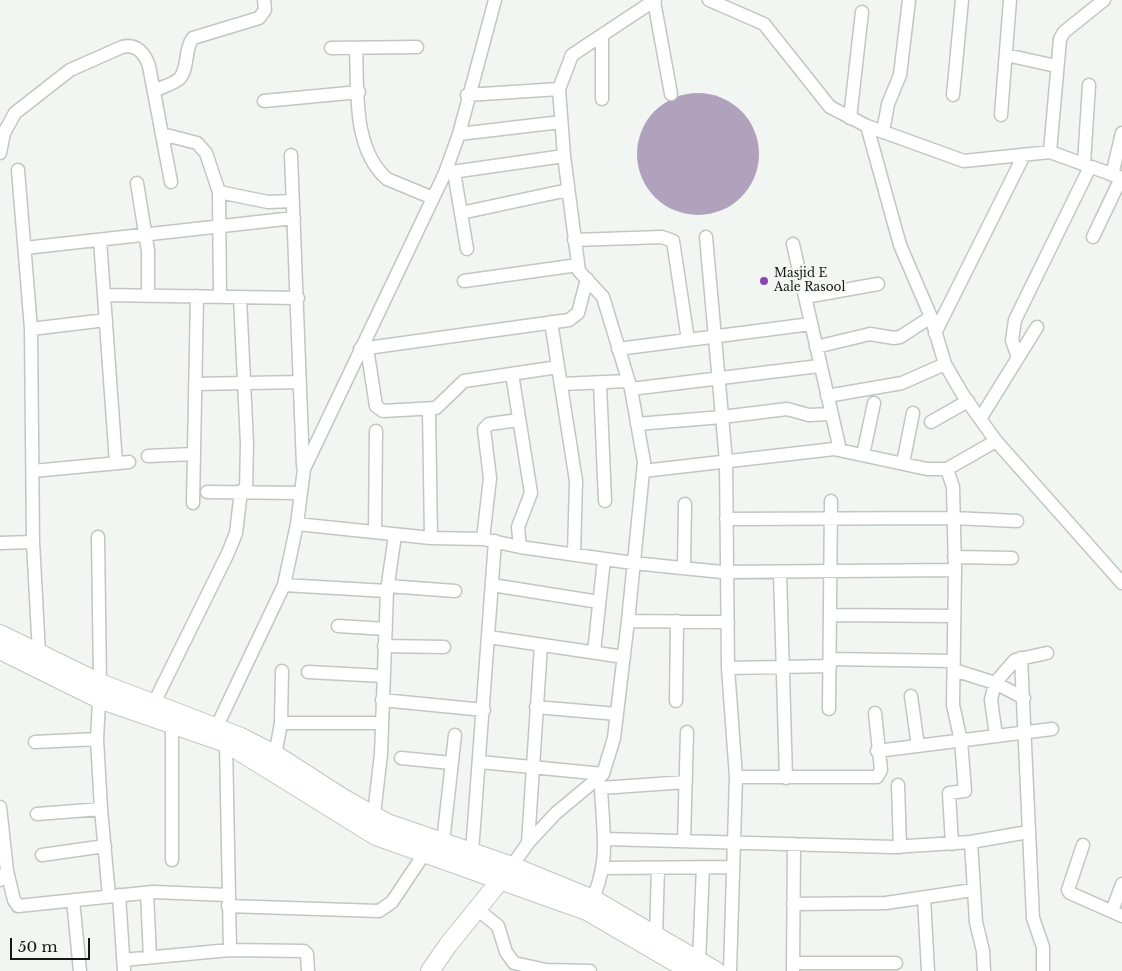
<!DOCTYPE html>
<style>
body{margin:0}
#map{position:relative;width:1122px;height:971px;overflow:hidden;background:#f2f6f3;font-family:"Libre Baskerville",serif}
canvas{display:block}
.scale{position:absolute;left:10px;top:938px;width:80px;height:22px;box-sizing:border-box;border:2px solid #161716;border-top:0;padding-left:6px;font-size:15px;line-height:18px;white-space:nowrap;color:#161716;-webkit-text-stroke:4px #f2f6f3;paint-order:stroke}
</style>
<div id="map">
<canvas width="1122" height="971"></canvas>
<div class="scale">50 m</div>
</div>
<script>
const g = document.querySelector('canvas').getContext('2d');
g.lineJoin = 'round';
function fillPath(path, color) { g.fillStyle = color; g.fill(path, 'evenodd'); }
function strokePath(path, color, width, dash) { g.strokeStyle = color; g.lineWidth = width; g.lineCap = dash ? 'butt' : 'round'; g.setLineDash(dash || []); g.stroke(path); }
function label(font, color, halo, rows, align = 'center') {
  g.font = font + ' "Libre Baskerville",serif'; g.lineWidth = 4; g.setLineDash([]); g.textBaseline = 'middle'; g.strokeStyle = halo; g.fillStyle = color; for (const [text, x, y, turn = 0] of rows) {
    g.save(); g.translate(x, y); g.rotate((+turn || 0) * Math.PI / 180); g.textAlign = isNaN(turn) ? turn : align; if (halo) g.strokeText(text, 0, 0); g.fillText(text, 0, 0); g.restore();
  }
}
fillPath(new Path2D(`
 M637 154a61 61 0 1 1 122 0a61 61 0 1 1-122 0Z`), '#b0a1bc');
const street = new Path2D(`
 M709,0L764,24L830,107L867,126L964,161L1050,152L1122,178
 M654,1L671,94
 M602,35V99
 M331,48L417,47
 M356,48C358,90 352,148 387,179L433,198
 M1006,55L1056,66
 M154,91C162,87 173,84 179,79C189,69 184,49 193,38L259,18L265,10L264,0
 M467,95L559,89
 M953,95L962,0
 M264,101L359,92
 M1001,115L1010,0
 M850,118L862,12
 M867,126L900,245L931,317L945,364L963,395L996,441L1122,583
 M883,132L888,104L900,75L909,0
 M162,134L197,143L206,153L219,192L220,297
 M459,134L561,122
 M1050,152L1060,39L1064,32L1104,0
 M0,153L4,133L15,113L70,70L122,47C137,43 145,54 149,66L171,182
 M291,155L303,466
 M1084,164L1089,85
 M18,170L31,329L33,542L39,653
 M454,172L467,249
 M445,173L564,156
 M1112,175L1122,133
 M137,183L148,251V296
 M219,192L268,202L293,201
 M461,213L568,190
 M706,237L726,461L728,668L736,777L730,971
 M1093,237L1121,178
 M100,240L116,463
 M574,240L662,237L673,241L688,340
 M793,244L840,450
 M25,248L294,218
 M464,281L578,265
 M104,295L298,298
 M240,297L247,444L246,491
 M805,297L878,284
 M551,322L576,481L574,554
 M31,329L106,320
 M935,333L1024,155
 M816,347L870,334L894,338L900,337L931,317
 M367,348L376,406L383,411L436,408L464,381L558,367
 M360,349L569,320L578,313L587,279
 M618,349L811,324
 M1018,358L1012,340L1015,320L1090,167
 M512,374L531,493L518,527L520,547
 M600,383L605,501
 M195,384L300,382
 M561,384L627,381
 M631,389L819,366
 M827,396L902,383L945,364
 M429,409L431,538
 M980,419L1037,327
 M931,422L968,401
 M637,424L722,417L787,409L809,415L831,414
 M863,455L874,403
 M148,456L194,454
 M903,463L913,413
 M947,469L953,487L955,570L953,705L961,741L965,791L949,793L952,844
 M33,471L129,462
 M643,471L834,449L927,469H947L996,441
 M207,492L301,493
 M193,503L197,296
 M726,519L953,518L1017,521
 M297,524L304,469L445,173L459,134L495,0
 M375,532L376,431
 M98,537L100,683L97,739L101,809L109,896
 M483,539L490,478L484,429L489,424L519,420
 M0,543L33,542
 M954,557L1012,558
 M684,568L685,504
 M780,572L786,778
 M284,585L387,591
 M492,585L599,602
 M388,586L455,591
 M830,615L954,616
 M628,621L728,622
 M338,626L386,629
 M489,637L624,657
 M384,646L444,647
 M594,652L604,559
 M1021,658L1033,918L1043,947V971
 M830,659L954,661
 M728,668L830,666
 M954,670L995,683L1024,698
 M308,672L383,676
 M911,696L918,746
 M382,700L484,710
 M676,701L677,621
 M536,707L617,714
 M151,709L228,553L236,533L241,491
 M829,709L831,501
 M281,723H381
 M215,736L217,726L284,585L297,524L431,538L483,539L520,547L633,563L722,572L955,570
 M996,736L991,700L995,683L1015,660L1047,653
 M35,742L97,739
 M226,743L230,950
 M877,751L1052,729
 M401,758L451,763
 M274,761L281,723L282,671
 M480,762L603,774
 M736,777H877L881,770L875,713
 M898,785L900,847
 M601,788L686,782
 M0,807L7,871L0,880
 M37,814L101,809
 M370,823L374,814L381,754L387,591L395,535
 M605,839L893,847L971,842L1028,832
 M684,841L687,732
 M443,842L455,735
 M971,842L976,922L983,951L984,971
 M528,843L541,645
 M1083,845L1068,890L1070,893L1122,916
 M472,852L495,541
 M42,855L105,846
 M172,860V725
 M512,866L528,843L556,813L603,774L614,738L628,621L644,462L631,389L603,297L579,271L564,156L559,89L572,55L655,0
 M604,868L732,867
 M7,871L14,900L18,906L153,892L227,895
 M147,893L150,957
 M119,895L124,971
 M924,898L928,971
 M73,900L80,971
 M793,904L886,903L973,890
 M228,906L379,911L392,902L428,848
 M589,907C611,862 603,835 601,788L598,780
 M477,909L498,926L506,952L514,963L546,970L590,971
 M1112,911L1122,884
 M656,937L658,868
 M123,960L230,950L304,951L307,954L308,971
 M699,962L703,867
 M793,963H896
 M793,971L794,844`);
const secondary = new Path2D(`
 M0,634L100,683L241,737L276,755L343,798L387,823L512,866L593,899L716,971
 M0,650L99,699L226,743L376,836L587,911L690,971
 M430,971L448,945L507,872`);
strokePath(street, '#c2c6c3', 15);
strokePath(secondary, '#c2c6c3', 20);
strokePath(street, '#fff', 12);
strokePath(secondary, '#fff', 18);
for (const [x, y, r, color] of [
 [764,281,5,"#8b43b6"]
]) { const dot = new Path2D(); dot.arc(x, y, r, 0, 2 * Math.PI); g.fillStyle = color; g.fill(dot); strokePath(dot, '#f2f6f3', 2); }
label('12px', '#161716', '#f2f6f3', [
 ["Masjid E",774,274],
 ["Aale Rasool",774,288]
], 'left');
</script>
